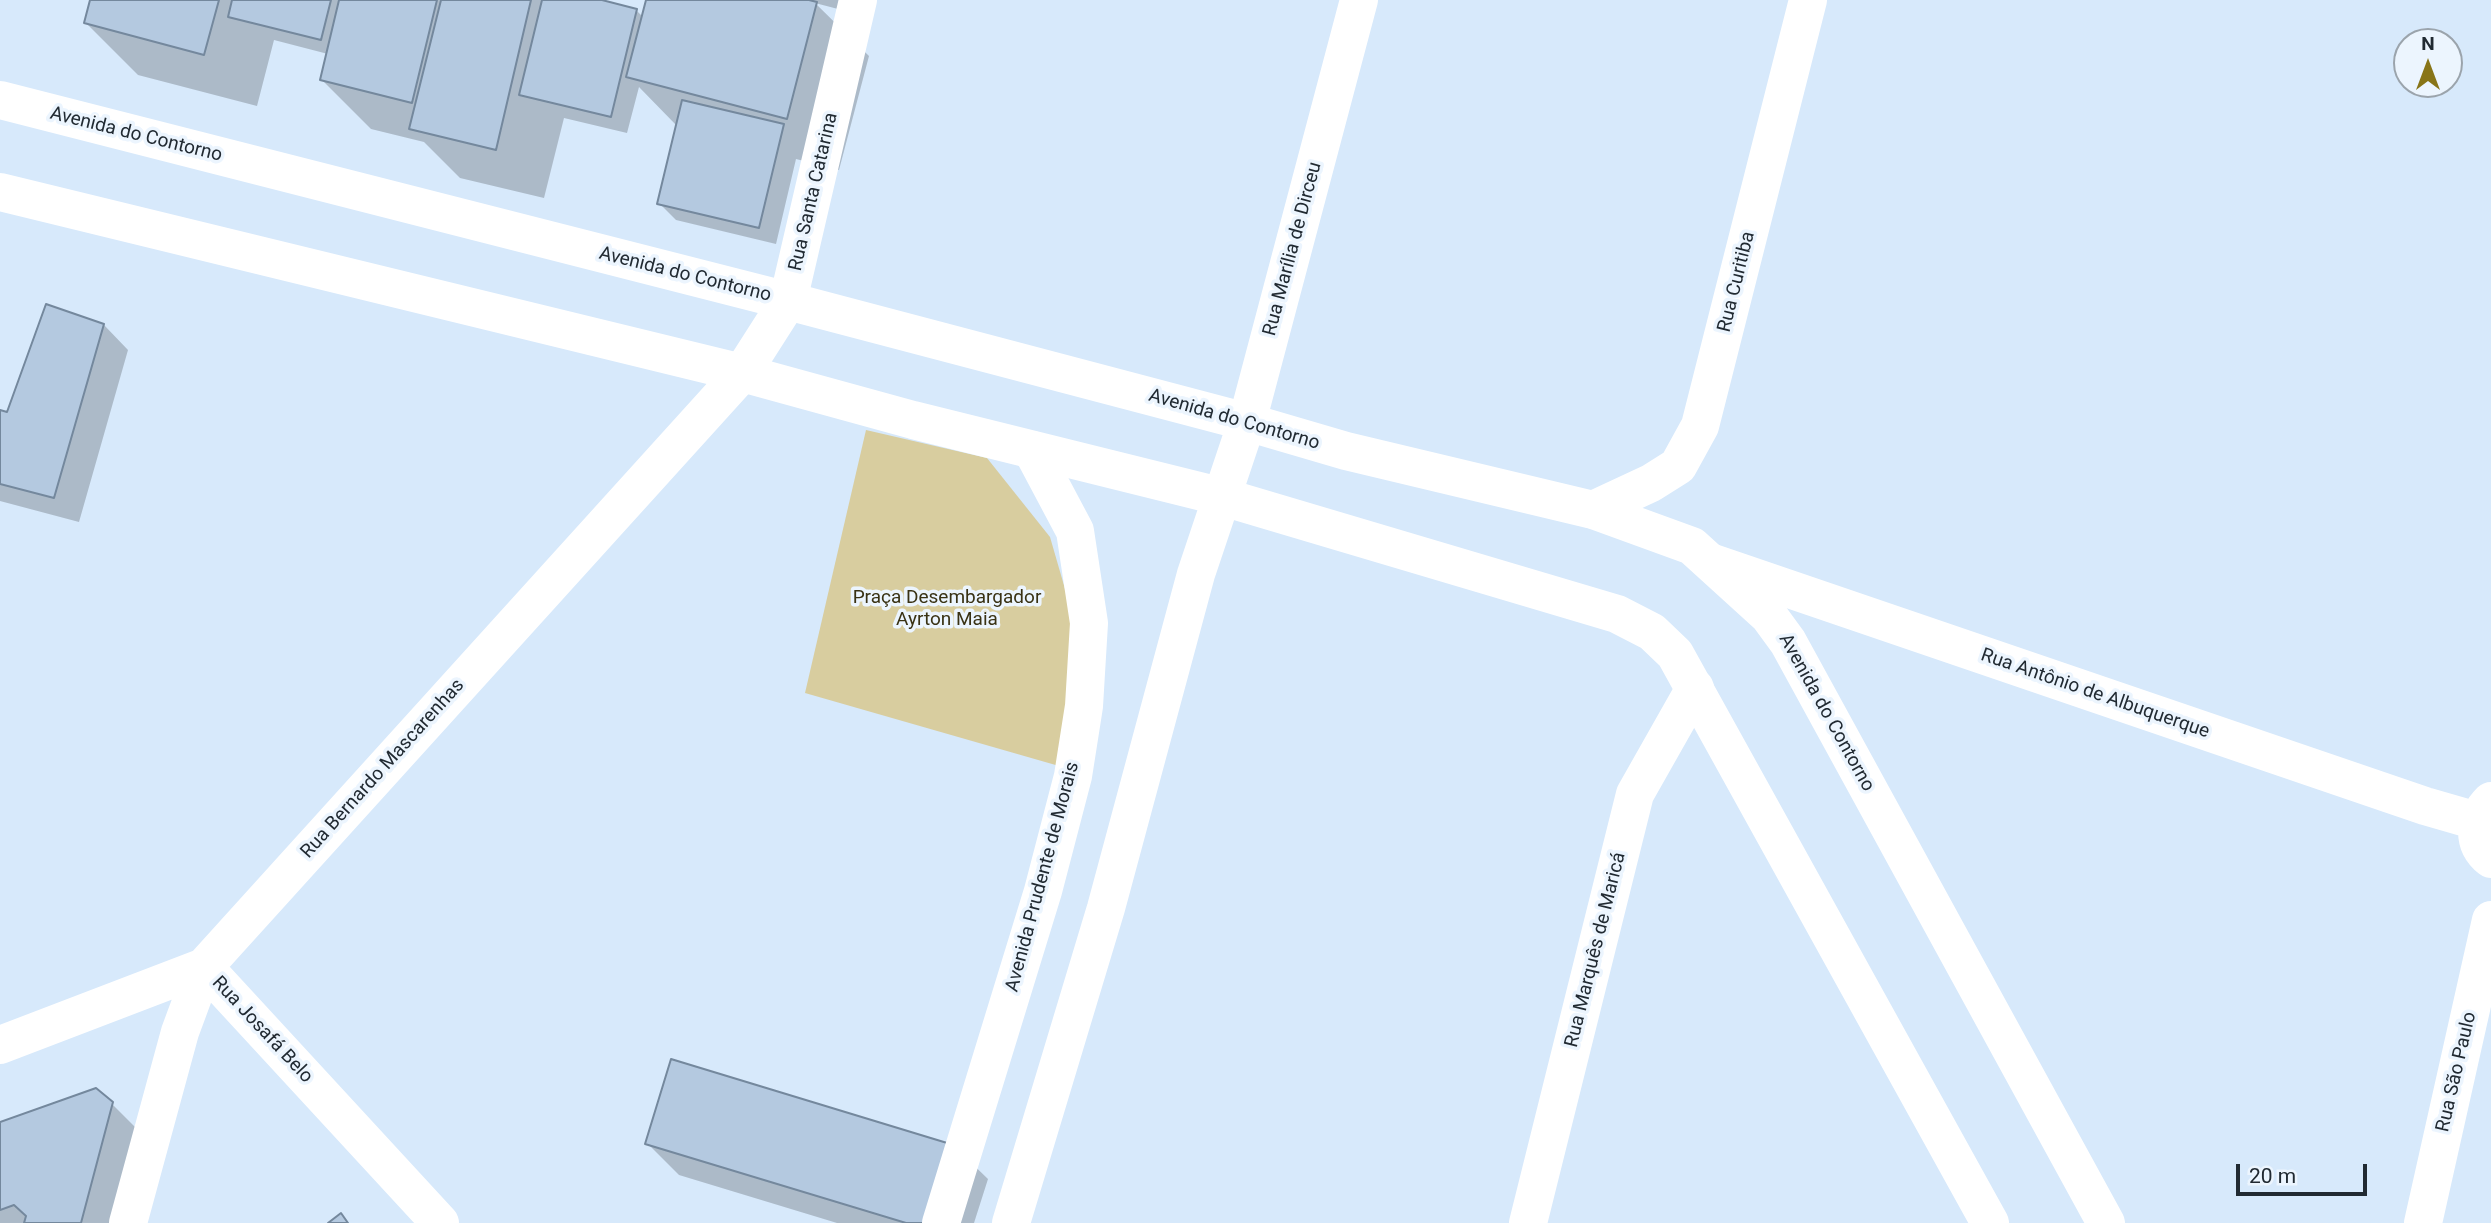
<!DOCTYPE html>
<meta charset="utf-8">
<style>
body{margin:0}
#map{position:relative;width:2491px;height:1223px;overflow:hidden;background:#d7e9fb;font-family:Roboto,sans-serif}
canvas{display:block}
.north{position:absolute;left:2393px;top:28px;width:70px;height:70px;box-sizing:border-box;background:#ecf5fe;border:2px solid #9ba4ac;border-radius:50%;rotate:0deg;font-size:19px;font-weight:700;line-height:28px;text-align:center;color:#212a32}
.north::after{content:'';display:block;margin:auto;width:24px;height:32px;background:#887518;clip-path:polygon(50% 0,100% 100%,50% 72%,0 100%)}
.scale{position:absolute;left:2236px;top:1164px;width:131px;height:32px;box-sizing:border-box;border:4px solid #212a32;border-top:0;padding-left:9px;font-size:21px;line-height:24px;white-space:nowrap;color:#212a32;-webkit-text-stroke:5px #ecf5fe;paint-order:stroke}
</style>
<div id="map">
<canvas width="2491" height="1223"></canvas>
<div class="north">N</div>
<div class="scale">20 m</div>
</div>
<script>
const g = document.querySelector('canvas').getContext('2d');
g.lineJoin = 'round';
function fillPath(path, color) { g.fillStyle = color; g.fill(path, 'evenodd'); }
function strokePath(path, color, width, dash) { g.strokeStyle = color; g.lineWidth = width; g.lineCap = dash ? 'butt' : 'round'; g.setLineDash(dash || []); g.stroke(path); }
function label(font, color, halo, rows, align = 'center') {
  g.font = font + ' Roboto,sans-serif'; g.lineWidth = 7; g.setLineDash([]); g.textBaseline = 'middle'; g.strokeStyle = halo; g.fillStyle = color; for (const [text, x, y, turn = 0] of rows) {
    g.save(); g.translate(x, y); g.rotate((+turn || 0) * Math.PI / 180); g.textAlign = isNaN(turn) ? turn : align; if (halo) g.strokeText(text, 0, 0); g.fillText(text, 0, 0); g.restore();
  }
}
fillPath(new Path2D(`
 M866,430L987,458L1050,537L1074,620L1073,770L805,693Z`), '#d8cd9f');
fillPath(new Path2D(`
 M92,0H594L636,10L643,17L648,0H840L838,9L815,3L869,56L839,170L796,159L776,244L676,220L659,203L677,126L639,87L627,133L564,118L544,198L460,178L424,142L371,129L322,80L328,54L274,40L257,106L138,75L86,23Z
 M104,325L128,350L79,522L0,501V412L8,414Z
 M111,1103L143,1135L120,1223H0V1124Z
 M647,1143L956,1148L988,1179L974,1223H837L679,1175Z`), '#0003');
const building = new Path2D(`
 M90,0H219L204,55L84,23Z
 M232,0H331L321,40L228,17Z
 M339,0H437L412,103L320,80Z
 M441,0H531L496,150L409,129Z
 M542,0H602L637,9L611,117L519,95Z
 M646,0H809L817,2L787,119L626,77Z
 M682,100L784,124L759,228L657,204Z
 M46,304L104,324L54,498L0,484V410L7,412Z
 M671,1059L957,1146L934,1223H906L645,1144Z
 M96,1088L113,1102L81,1223H24L26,1216L14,1205L0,1210V1122Z
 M341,1213L348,1223H328Z`);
fillPath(building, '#b4c9e0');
strokePath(building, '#74889d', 2);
strokePath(new Path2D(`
 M1593,510L1651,483L1678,466L1700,426L1808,0
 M1713,563L2425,806L2477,821
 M2491,801C2474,818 2471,843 2491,859
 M0,1045L204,967L440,1223
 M128,1223L180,1032L204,967L742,373L788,301L858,0
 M941,1223L1043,891L1073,776L1084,706L1089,623L1075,531L1032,450
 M1011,1223L1106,908L1196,574L1247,422L1359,0
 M1528,1223L1635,794L1695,688
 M2423,1223L2491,920`), '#fff', 38);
strokePath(new Path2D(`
 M0,100L788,301L1247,422L1346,451L1593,510L1692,546L1769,616L1788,642L2106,1223
 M0,192L742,373L913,420L1223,497L1617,614L1652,632L1675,654L1990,1223`), '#fff', 38);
label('19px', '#212a32', '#ecf5fe', [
 ["Avenida do Contorno",136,135,14],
 ["Rua Santa Catarina",814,192,-77],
 ["Rua Marília de Dirceu",1293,249,-75],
 ["Avenida do Contorno",685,275,14],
 ["Rua Curitiba",1737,282,-76],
 ["Avenida do Contorno",1234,420,16],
 ["Rua Antônio de Albuquerque",2095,694,19],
 ["Avenida do Contorno",1826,713,61],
 ["Rua Bernardo Mascarenhas",383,769,-48],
 ["Avenida Prudente de Morais",1043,877,-75],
 ["Rua Marquês de Maricá",1596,950,-76],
 ["Rua Josafá Belo",262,1030,47],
 ["Rua São Paulo",2457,1072,-77]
]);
label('19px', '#393214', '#ecf5fe', [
 ["Praça Desembargador",947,598],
 ["Ayrton Maia",947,620]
]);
</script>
